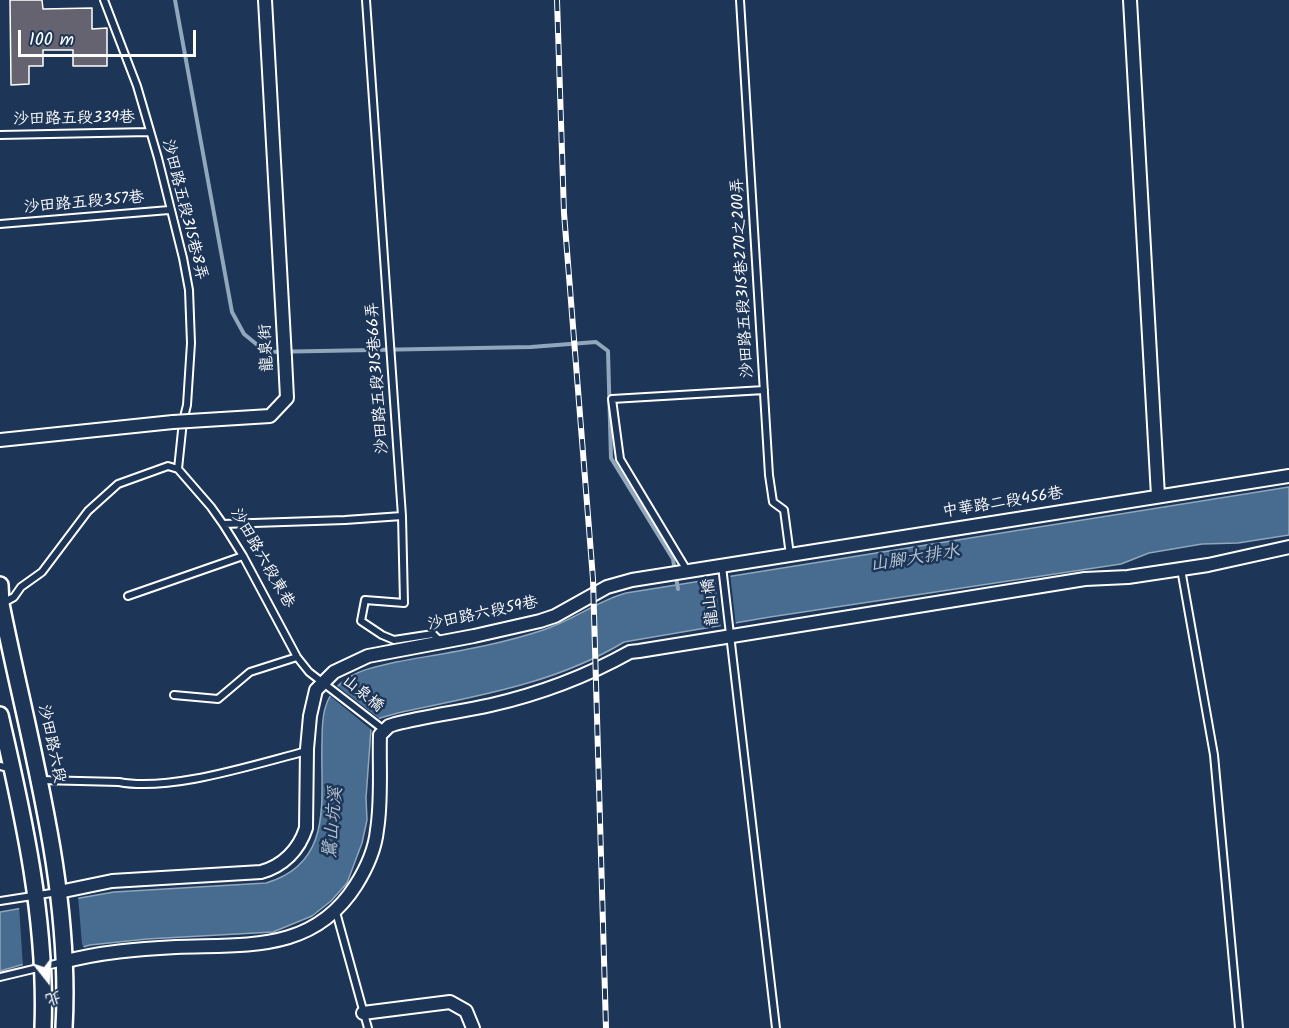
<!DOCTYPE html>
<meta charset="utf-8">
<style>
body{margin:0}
#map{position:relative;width:1289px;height:1028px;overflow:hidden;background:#1d3557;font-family:Kalam,"LXGW WenKai TC",sans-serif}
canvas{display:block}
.north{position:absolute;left:18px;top:950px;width:60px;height:60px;-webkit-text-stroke:4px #1d3557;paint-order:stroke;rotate:163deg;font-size:16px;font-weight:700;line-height:24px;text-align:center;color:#fff}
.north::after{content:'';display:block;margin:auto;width:21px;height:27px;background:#fff;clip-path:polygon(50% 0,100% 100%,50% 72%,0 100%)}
.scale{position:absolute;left:18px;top:30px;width:178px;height:27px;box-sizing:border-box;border:3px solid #fff;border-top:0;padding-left:8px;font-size:18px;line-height:21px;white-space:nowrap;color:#fff;-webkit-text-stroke:4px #1d3557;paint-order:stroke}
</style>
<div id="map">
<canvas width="1289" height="1028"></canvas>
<div class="north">北</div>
<div class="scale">100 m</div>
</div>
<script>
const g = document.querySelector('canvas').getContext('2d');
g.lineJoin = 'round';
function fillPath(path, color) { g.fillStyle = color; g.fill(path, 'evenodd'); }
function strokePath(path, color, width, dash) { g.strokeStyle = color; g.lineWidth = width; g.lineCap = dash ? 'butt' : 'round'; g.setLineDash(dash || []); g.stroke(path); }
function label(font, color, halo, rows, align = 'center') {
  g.font = font + ' Kalam,"LXGW WenKai TC",sans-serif'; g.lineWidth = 5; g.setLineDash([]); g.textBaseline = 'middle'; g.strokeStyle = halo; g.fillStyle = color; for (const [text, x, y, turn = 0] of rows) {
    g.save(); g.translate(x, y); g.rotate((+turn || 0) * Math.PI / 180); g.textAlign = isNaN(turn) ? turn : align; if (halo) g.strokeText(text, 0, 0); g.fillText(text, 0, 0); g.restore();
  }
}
const water = new Path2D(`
 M1289,487V535L1238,543L1202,544L1149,553L1121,564L770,617L624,642C555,684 476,696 398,713L380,718L371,729L366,798L367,820L362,843L347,883L331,901L312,916L273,932L147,939L90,945L0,971V912L114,892L266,883C335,863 320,798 322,741C322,719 323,698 341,683C356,670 378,666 396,662C445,653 496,646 543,630C572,621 597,601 626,593Z`);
fillPath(water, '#476c8f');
strokePath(water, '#91a7bc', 1.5);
fillPath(new Path2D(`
 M730,573L736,626L721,629L715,576Z
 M336,685L382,721L373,731L329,695Z
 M80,894L78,896L82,944L85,950L23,968L19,905Z`), '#1d3557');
strokePath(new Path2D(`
 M175,0L232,312L244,334L266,352L531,347L596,342L608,351L611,458L673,559L678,589`), '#91a7bc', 4);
const building = new Path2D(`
 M10,0H42L43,9L92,8V29L107,28V66H73V50H43V66H29V84L11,85Z`);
fillPath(building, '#666371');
strokePath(building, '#fff', 1.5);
const service = new Path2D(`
 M104,0L137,86L158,158L183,258L189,290L191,343L187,405L183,421L178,469
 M366,0L402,516L404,603L365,600L361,621L382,635L394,640L433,634L441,642
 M740,0L769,475L773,502L784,510L790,555
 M0,135L149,132
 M0,224L169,210
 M223,524L345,520L402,516
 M722,566L776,1028
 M1181,569L1214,755L1239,1028
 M688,572L620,459L612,399L764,390
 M128,596L243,556
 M3,603L14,597L21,587L42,572L88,511L118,484L168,466L178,469L211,507L223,524L243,556L297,657L309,672L384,730
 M174,695L218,699L250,672L297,657
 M0,766L12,769
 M40,780L119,782C171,792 255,764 307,751
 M0,901L58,892
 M336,912L368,1028
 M0,977L63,962`);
const minor = new Path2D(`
 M265,0L285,358
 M1130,0L1158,496
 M0,440L173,422
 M59,892L112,881L261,872C283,866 299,850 306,828L307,749L310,716L316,690L334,672L368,656L474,636L540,621L555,616L607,587L632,580L1289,476
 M63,962C100,952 138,949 176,947C246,944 313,953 356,885C366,869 375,850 377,830C382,799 379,766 380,735L389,726L395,724C427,716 459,712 491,705C539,694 587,676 630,652L639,651L1085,579L1128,577L1208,565L1289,547
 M363,1013L450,1002L466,1011L473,1028`);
const tertiary = new Path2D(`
 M0,585L1,604C29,744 72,884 64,1028
 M0,715C24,818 47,922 43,1028`);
strokePath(service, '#fff', 10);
strokePath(minor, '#fff', 16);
strokePath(tertiary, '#fff', 20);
strokePath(service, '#1d3557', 6);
strokePath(minor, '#1d3557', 12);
strokePath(tertiary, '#1d3557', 15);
const rail = new Path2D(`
 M557,0L564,213L593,579L606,1028`);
strokePath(rail, '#fff', 6);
strokePath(rail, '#1d3557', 4, [11]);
const minorBridge = new Path2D(`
 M173,422L270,416L287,398L285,358`);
strokePath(minorBridge, '#fff', 16, []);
strokePath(minorBridge, '#1d3557', 12);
label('16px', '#fff', '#1d3557', [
 ["沙田路五段339巷",74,120,-1],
 ["沙田路五段357巷",84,204,-5],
 ["沙田路五段315巷8弄",183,210,76],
 ["沙田路五段315巷270之200弄",744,278,-93],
 ["龍泉街",268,348,-93],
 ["沙田路五段315巷66弄",379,378,-94],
 ["中華路二段456巷",1003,504,-9],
 ["沙田路六段東巷",261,559,60],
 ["龍山橋",712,602,-96],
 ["沙田路六段59巷",483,615,-12],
 ["山泉橋",362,695,39],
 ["沙田路六段",50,744,78]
]);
label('italic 18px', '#b5c4d2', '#1d3557', [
 ["山腳大排水",915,560,-9],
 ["鷺山坑溪",335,823,-85]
]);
</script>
